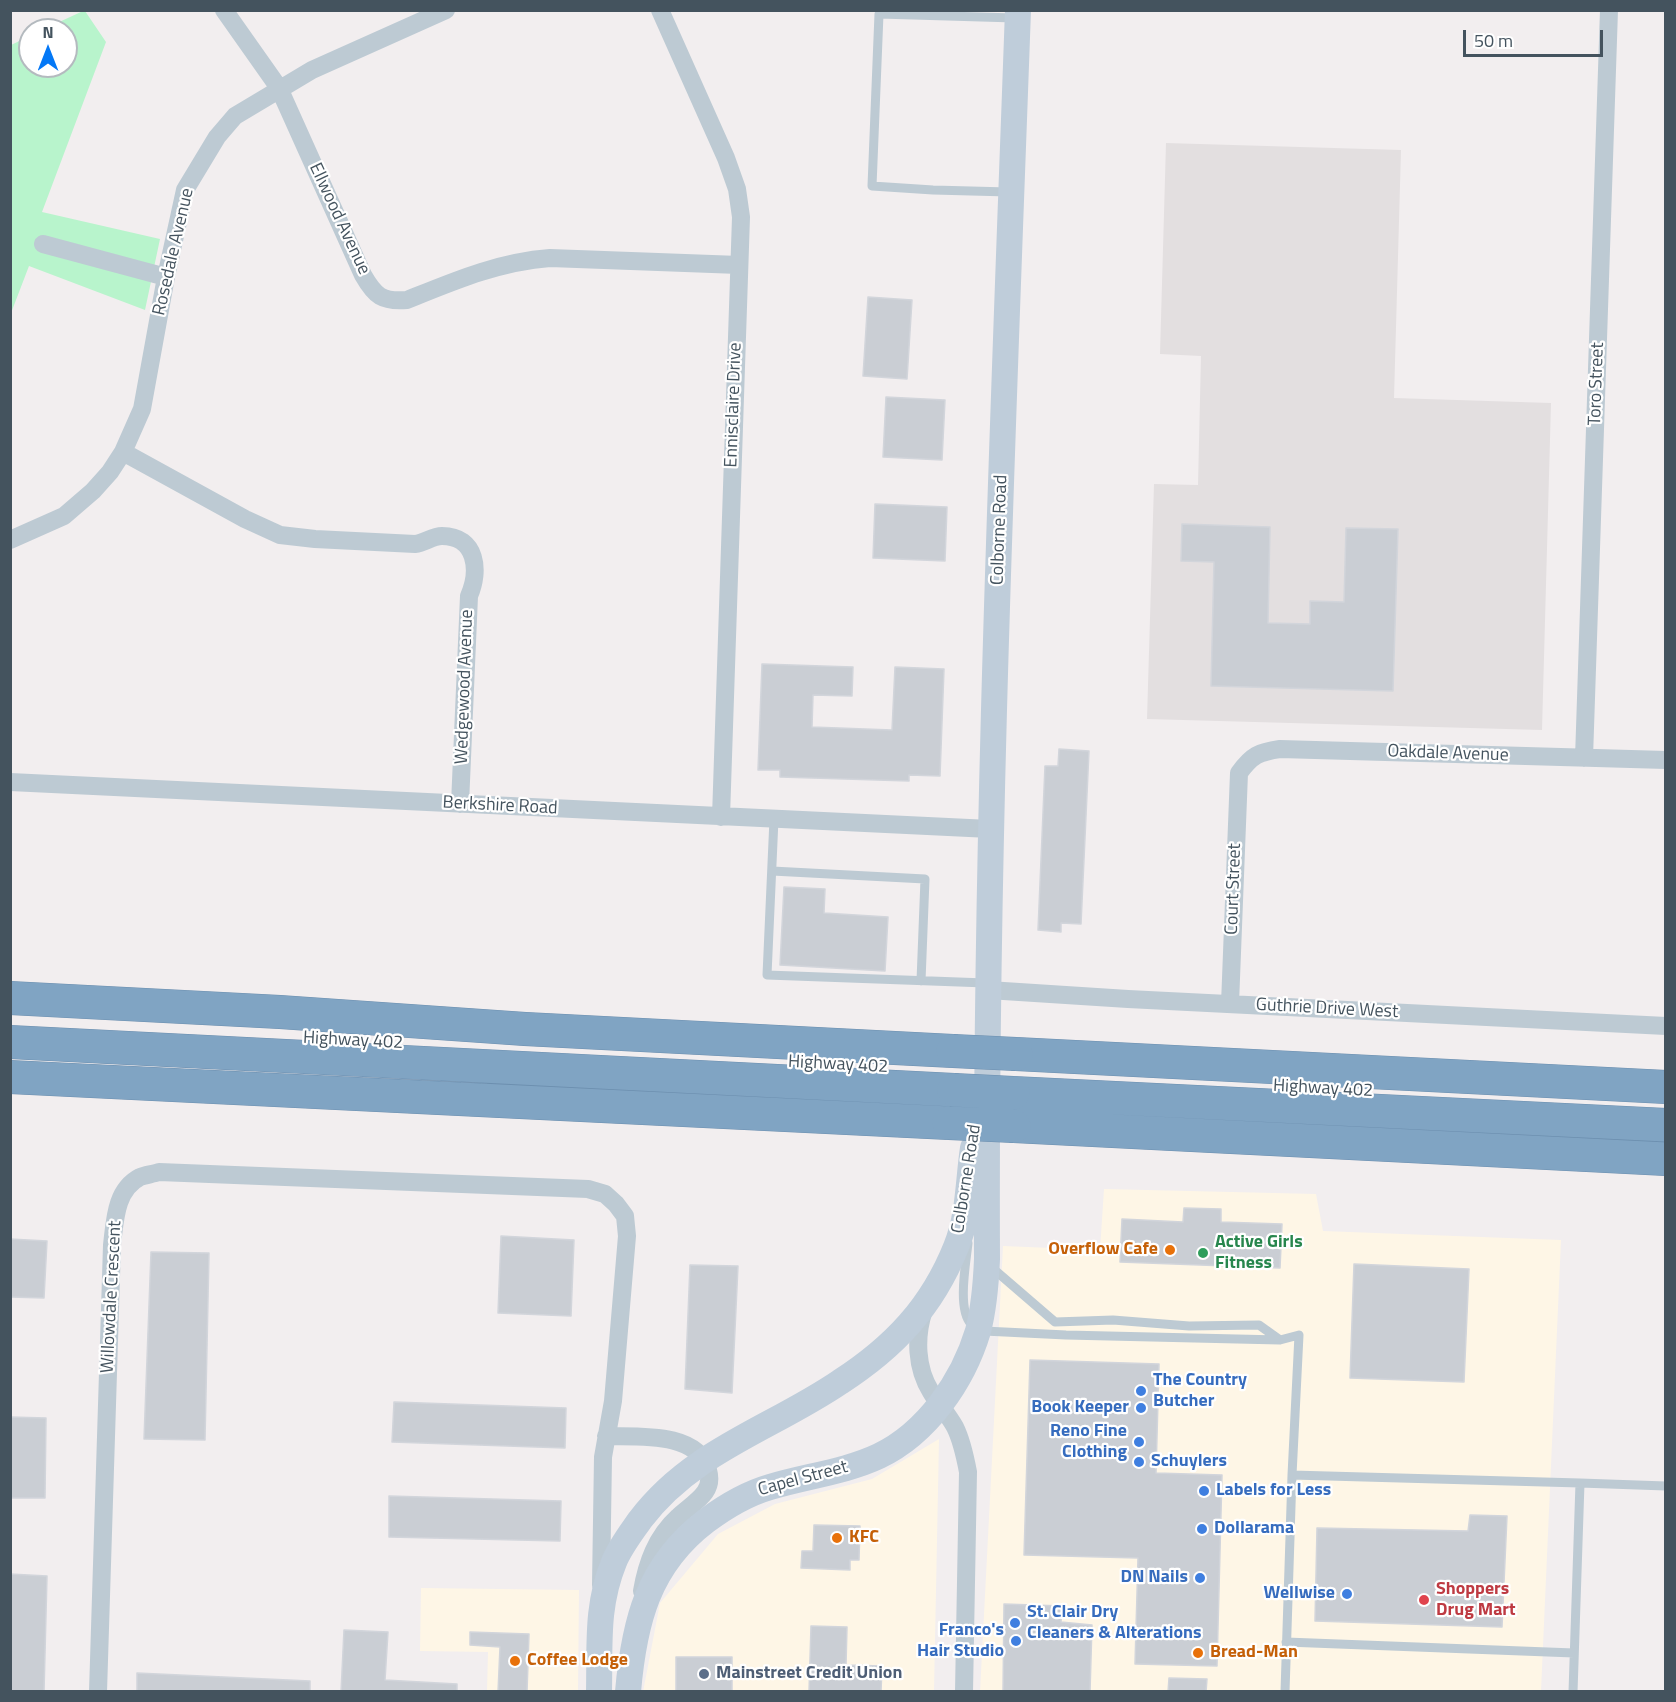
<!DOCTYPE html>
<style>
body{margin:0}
#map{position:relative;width:1676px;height:1702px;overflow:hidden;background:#f2eeef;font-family:"Titillium Web",sans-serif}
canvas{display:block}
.frame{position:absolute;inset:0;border:12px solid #44535e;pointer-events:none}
.north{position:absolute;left:18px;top:18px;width:60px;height:60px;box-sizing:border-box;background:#fff;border:2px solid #b4babf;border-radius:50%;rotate:0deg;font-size:16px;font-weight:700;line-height:24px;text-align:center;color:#44535e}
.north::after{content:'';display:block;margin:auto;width:21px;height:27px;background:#0478f6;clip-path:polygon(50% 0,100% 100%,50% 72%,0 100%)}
.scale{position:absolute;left:1463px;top:30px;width:140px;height:27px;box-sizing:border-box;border:3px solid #44535e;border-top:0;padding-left:8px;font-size:18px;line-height:21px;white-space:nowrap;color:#44535e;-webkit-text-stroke:4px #fff;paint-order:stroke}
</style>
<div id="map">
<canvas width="1676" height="1702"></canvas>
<div class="frame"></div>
<div class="north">N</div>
<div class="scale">50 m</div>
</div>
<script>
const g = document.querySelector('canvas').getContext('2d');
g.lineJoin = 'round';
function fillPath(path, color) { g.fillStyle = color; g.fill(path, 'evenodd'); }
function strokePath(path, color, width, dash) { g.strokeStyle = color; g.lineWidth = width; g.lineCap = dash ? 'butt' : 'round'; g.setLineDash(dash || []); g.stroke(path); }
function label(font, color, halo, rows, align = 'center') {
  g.font = font + ' "Titillium Web",sans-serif'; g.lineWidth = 4.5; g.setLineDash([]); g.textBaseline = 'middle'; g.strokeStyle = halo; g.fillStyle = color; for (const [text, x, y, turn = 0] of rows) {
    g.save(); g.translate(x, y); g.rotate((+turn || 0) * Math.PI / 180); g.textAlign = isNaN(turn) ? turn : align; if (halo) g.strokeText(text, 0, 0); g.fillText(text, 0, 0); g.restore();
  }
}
fillPath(new Path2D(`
 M1104,1189L1316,1194L1323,1231L1561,1240L1541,1691L980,1692L1003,1246L1100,1250Z
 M939,1439L934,1691L643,1692L660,1603L718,1534L775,1504L872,1479Z
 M421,1588L579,1590L578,1691H487L488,1652L420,1651Z`), '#fef6e6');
fillPath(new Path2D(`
 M1166,143L1401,150L1394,398L1551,403L1542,730L1147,719L1154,484L1198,485L1201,356L1160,354Z`), '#e3dfe0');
fillPath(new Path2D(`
 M83,11H85L106,42L42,212L160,239L145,310L29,266L11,313V45L30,36V66H66V30H42Z`), '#b8f4cc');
const building = new Path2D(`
 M868,297L912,300L907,379L863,376Z
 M886,397L945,400L942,460L883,457Z
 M875,504L947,507L945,561L873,558Z
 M1182,524L1270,527L1268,623L1310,624V601L1344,602L1346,528L1398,529L1393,691L1211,686L1214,562L1181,561Z
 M762,664L853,667L852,696L813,695L812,727L892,730L895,667L944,669L940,776L909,775V781L780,777V770H758Z
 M1059,749L1089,751L1081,924L1061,923V932L1038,930L1045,766H1058Z
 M784,887L825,889L824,913L888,917L885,971L780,965Z
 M1184,1208L1221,1209V1222L1282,1224L1280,1268L1120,1262L1122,1219L1183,1222Z
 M501,1236L574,1240L571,1316L498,1313Z
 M10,1239L47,1241L44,1298L10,1297Z
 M151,1252L209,1253L205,1440L144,1439Z
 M1354,1264L1469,1269L1464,1382L1350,1378Z
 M690,1265L738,1266L732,1393L685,1389Z
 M1030,1360L1159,1364L1156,1473L1222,1475L1217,1666L1135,1664L1138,1558L1024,1555Z
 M394,1402L566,1408L565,1448L392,1442Z
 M10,1417L46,1418L45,1498H10Z
 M389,1496L561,1501L560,1541L389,1537Z
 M1470,1515L1507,1516L1502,1627L1315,1621L1317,1528L1468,1531Z
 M814,1525L860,1526L859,1560H850V1570L801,1568L802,1551H813Z
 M10,1574L47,1576L44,1692H10Z
 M1004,1604L1062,1606L1061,1622L1092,1625L1090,1692H1003Z
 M811,1626L847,1627L846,1665L882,1666L881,1692H809Z
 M344,1630L388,1632L385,1680L457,1684V1692H341Z
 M470,1632L529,1634L527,1692H498L500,1647L470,1645Z
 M676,1657H732V1692H676Z
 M137,1673L310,1681V1692H137Z
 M1169,1678L1207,1679L1206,1692H1168Z`);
fillPath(building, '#caced4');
strokePath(building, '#d2d5db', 1.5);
const highway = new Path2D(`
 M10,998L280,1012L525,1029L953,1051
 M10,1042L954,1090
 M1016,1054L1666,1087
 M10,1077L949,1123
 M1013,1093L1666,1125
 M1014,1126L1666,1159`);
strokePath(highway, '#6c8faf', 34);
strokePath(new Path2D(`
 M1009,192L933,190L872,186L879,14L1015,18
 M774,819L767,975L986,983
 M772,871L925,879L921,981
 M968,1243C966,1263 957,1309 971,1324C975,1328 979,1329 984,1331L1066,1335L1280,1340L1299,1335L1292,1475L1285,1692
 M990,1266L1055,1322L1113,1320L1189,1326L1259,1325L1280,1340
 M1292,1475L1580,1483L1573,1692
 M1580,1483L1666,1486
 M1286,1642L1574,1653`), '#bdcad3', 9);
strokePath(new Path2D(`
 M224,10L279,88L363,275C375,296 382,302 407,300C454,281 498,262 550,258L739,265
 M660,10L726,158L737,189L741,217L721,817
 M43,244L166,277
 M123,452L245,519L280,535L315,539L415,544C425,543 432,536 442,536C477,536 480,571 469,596L460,804
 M10,540L64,516L93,491L110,472L123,452L142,409L166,277L185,190L217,137L235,116L312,70L446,10
 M1584,758L1609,10
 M10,782L990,829
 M988,990L1128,999L1666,1026
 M1230,1004L1239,773C1252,755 1259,752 1280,749L1666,760
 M924,1310C915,1337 916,1368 931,1392C938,1404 948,1414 955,1427C962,1441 965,1456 968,1472L964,1692
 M606,1436C637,1437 698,1431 708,1470C710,1477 710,1485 705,1492C698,1502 686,1509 678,1517C656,1537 647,1563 642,1591
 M98,1692L112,1245C115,1221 115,1190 140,1177C145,1175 153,1174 159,1172L588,1189L605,1194L616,1204L625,1216L627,1236L613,1401L603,1457L601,1585`), '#bdcad3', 18);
strokePath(new Path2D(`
 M599,1692C600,1646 596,1606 614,1562C620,1547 631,1533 640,1520C693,1450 771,1429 840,1382C894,1347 932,1307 956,1247C969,1216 968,1181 973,1148
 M628,1692C634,1622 648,1565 706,1521C726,1506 746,1494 770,1487C806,1476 845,1472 879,1456C927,1433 963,1381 978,1331C984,1308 986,1283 987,1259C985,843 1003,426 1018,10`), '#bfcdda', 26);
strokePath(highway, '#80a4c3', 33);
const highwayBridge = new Path2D(`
 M953,1051L1016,1054
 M954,1090L1013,1093
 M949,1123L1014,1126`);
strokePath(highwayBridge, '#6c8faf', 34, []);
strokePath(highwayBridge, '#80a4c3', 33);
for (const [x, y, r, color] of [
 [1170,1250,6,"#e8710a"],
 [1203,1253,6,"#2e9e5b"],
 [1141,1391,6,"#3f7fe0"],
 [1141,1408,6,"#3f7fe0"],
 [1139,1442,6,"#3f7fe0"],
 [1139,1462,6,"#3f7fe0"],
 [1204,1491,6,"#3f7fe0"],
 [1202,1529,6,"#3f7fe0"],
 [837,1538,6,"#e8710a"],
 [1200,1578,6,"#3f7fe0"],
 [1347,1594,6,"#3f7fe0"],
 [1424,1600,6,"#e0444e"],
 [1015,1623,6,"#3f7fe0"],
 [1016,1641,6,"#3f7fe0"],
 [1198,1653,6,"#e8710a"],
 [515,1661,6,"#e8710a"],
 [704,1674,6,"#5c6f8a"]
]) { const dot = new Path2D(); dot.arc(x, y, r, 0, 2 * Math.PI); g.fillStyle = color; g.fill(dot); strokePath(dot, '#fff', 2); }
label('18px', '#44535e', '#fff', [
 ["Ellwood Avenue",339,219,65],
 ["Rosedale Avenue",174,252,-77],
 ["Toro Street",1597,384,-88],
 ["Ennisclaire Drive",734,405,-88],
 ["Colborne Road",1000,530,-88],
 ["Wedgewood Avenue",465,687,-88],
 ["Oakdale Avenue",1448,754,2],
 ["Berkshire Road",500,806,3],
 ["Court Street",1234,889,-88],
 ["Guthrie Drive West",1327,1009,3],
 ["Highway 402",353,1041,3],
 ["Highway 402",838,1065,3],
 ["Highway 402",1323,1089,3],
 ["Colborne Road",967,1179,-81],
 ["Willowdale Crescent",112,1297,-87],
 ["Capel Street",803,1479,-15]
]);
label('bold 18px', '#27864d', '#fff', [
 ["Active Girls",1215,1243],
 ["Fitness",1215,1264]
], 'left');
label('bold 18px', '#c56008', '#fff', [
 ["Overflow Cafe",1158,1250,"right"],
 ["KFC",849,1538],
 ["Bread-Man",1210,1653],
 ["Coffee Lodge",527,1661]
], 'left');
label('bold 18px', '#366cbe', '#fff', [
 ["The Country",1153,1381],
 ["Butcher",1153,1402],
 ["Book Keeper",1129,1408,"right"],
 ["Reno Fine",1127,1432,"right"],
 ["Clothing",1127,1453,"right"],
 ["Schuylers",1151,1462],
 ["Labels for Less",1216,1491],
 ["Dollarama",1214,1529],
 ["DN Nails",1188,1578,"right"],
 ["Wellwise",1335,1594,"right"],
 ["St. Clair Dry",1027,1613],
 ["Cleaners & Alterations",1027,1634],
 ["Franco's",1004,1631,"right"],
 ["Hair Studio",1004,1652,"right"]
], 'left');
label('bold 18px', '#be3a42', '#fff', [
 ["Shoppers",1436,1590],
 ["Drug Mart",1436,1611]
], 'left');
label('bold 18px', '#4e5e75', '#fff', [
 ["Mainstreet Credit Union",716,1674]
], 'left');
</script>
